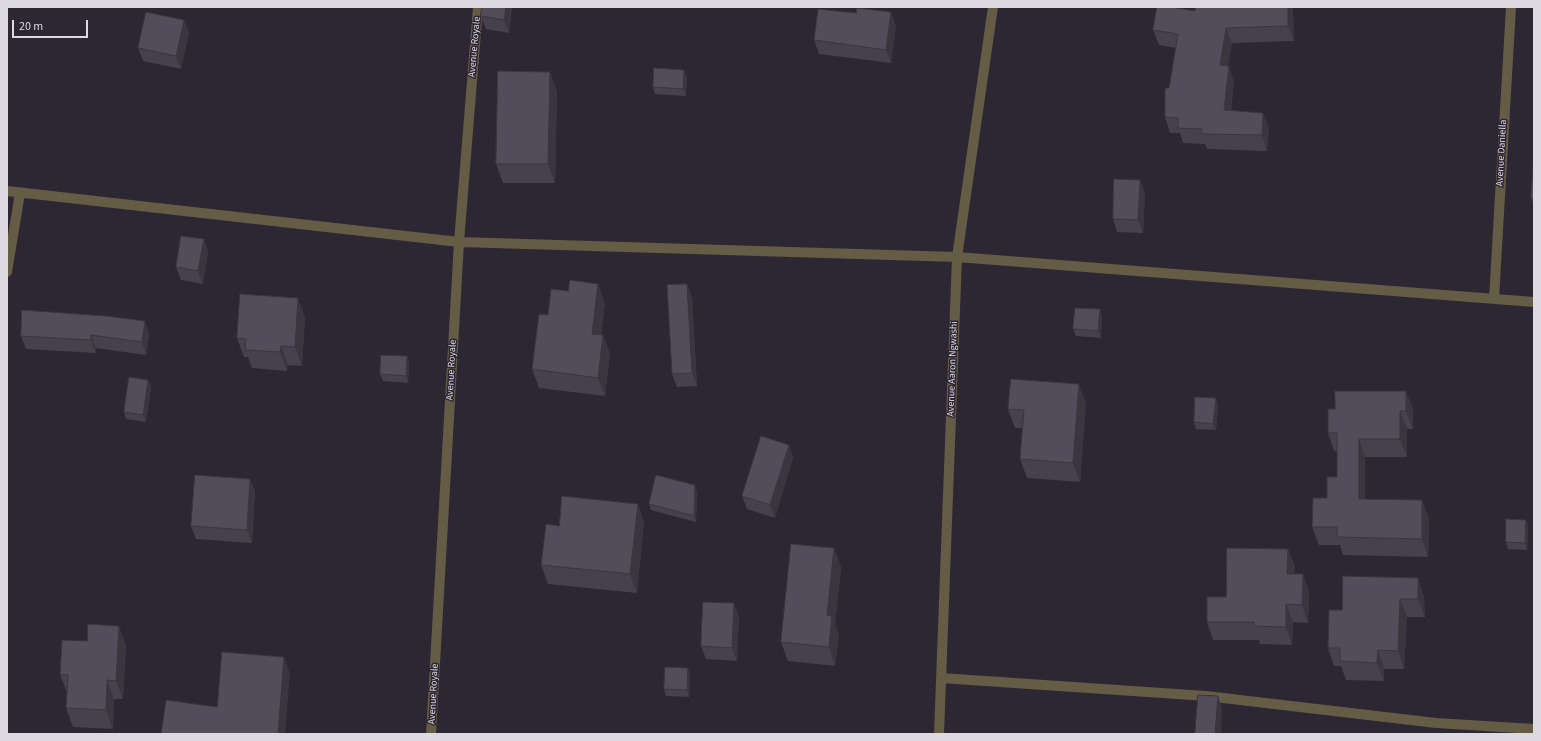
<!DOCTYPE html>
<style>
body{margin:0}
#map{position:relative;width:1541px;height:741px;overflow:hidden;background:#2d2633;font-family:"Source Sans 3",sans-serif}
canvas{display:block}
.frame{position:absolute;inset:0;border:8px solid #ddd9e1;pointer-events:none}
.scale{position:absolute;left:12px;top:20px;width:76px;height:18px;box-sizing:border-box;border:2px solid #ddd9e1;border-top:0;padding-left:5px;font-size:12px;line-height:14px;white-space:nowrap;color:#ddd9e1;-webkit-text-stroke:3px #2d2633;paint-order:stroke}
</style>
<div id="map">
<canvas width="1541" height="741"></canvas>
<div class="frame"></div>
<div class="scale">20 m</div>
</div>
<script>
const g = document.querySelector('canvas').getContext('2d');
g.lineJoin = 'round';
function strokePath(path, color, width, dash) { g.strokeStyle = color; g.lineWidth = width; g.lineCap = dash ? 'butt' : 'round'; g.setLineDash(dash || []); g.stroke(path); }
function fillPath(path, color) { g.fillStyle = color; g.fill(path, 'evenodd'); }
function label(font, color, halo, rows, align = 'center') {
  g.font = font + ' "Source Sans 3",sans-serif'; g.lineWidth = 3; g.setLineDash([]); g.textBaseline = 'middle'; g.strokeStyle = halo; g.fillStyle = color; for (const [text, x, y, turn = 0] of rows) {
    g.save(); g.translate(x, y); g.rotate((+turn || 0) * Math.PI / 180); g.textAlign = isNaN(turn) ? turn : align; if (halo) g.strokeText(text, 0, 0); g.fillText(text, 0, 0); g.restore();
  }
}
strokePath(new Path2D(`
 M7,191L459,242L957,257L1534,302
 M7,272L20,193
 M1494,299L1511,7
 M941,678L1206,696L1436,723L1534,729
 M431,734L459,242L478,7
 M939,734L957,257L993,7`), '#645c45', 10);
fillPath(new Path2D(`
 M512,7L509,33L486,29L481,16Z
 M1195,7H1292L1293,11L1294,41L1232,43L1228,65L1234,81L1231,111L1263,113L1269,128L1267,151L1207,149L1205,144L1183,143L1180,133H1170L1165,117L1176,48L1159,45L1153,30L1195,11Z
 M184,20L189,33L181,69L143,61L138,48Z
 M896,25L891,63L819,54L814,40Z
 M687,77L686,96L655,94L653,87Z
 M557,91L555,183H503L496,164Z
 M1534,156V206L1531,198Z
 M1140,180L1145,193L1143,233L1117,232L1113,219Z
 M204,239L208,252L203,284L181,280L176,267Z
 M692,297L697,386L677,387L672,374Z
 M605,303L601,335H603L610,354L605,396L539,388L532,369Z
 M1100,309L1102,316L1101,338L1076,336L1073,329Z
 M305,317L302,366L288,365L287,371L252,368L248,357H244L237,338Z
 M145,321L149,334L146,355L96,348V353L26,349L21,336Z
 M407,356L409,363L408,383L383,381L380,374Z
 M148,380L151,387L146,422L126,419L124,412Z
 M1406,391L1413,409V429H1407V457H1365V499L1429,518L1428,557L1343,555L1340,545H1319L1312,527L1327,498L1337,477V451H1334L1328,433Z
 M1216,398L1218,405L1216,430L1196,429L1194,422Z
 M1086,403L1080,482L1027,478L1020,459L1022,428H1015L1008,409Z
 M789,445L793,458L775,518L747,509L742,496Z
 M250,479L255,492L252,543L196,539L191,526Z
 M697,492L696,522L651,510L649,504Z
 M1526,520L1528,527L1527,550L1508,549L1506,542Z
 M644,522L637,593L548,584L541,565L559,526Z
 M834,548L841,567L835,625L839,635L835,666L788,661L781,642Z
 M1288,549L1295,567L1294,574H1303L1309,592L1308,623L1293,622L1292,645L1260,644L1259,640H1213L1207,622L1226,597Z
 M1343,576L1424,597L1425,617H1407L1404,669H1384V681L1346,680L1341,666H1334L1328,648L1342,610Z
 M739,616L737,661L706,659L701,646Z
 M126,645L123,699H114L113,729L73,727L66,708L67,693L60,674Z
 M690,674L689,697L666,696L664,689Z`), '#47414d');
fillPath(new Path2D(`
 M506,7H512L509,33L504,20Z
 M1288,7H1292L1293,11L1294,41L1288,26Z
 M891,12L896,25L891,63L886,50Z
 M184,20L189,33L181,69L176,56Z
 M1226,28L1232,43L1225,80L1220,65Z
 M1229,66L1234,81L1229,126L1224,110Z
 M684,70L687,77L686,96L683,89Z
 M550,72L557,91L555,183L548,164Z
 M1263,113L1269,128L1267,151L1262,135Z
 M1140,180L1145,193L1143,233L1138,220Z
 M204,239L208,252L203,284L198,271Z
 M598,284L605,303L599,352L592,334Z
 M687,284L692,297L697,386L692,373Z
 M298,298L305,317L302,366L295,347Z
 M1100,309L1102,316L1101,338L1098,331Z
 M145,321L149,334L146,355L142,342Z
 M91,335L96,348V353L91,340Z
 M603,335L610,354L605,396L598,378Z
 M281,346L288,365L287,371L280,352Z
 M407,356L409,363L408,383L406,376Z
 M148,380L151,387L146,422L143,415Z
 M1079,384L1086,403L1080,482L1073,463Z
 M1406,391L1413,409V429L1406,411Z
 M1216,398L1218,405L1216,430L1213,424Z
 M1400,411L1407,429V457L1400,439Z
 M1359,439L1365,457V517L1359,499Z
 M789,445L793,458L775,518L770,505Z
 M250,479L255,492L252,543L247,530Z
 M695,485L697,492L696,522L694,516Z
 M1422,500L1429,518L1428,557L1422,539Z
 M638,504L644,522L637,593L630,574Z
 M1526,520L1528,527L1527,550L1525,543Z
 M834,548L841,567L835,625L839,635L835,666L829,647L827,615Z
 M1288,549L1295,567L1294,592L1287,574Z
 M1303,574L1309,592L1308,623L1302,605Z
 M1418,578L1424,597L1425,617L1418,599Z
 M1400,599L1407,617L1404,669L1398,651Z
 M734,603L739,616L737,661L732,648Z
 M1286,604L1293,622L1292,645L1286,627Z
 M119,626L126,645L123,699L116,681Z
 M1378,650L1384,669V681L1377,663Z
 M284,657L290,674L285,734H278Z
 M688,668L690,674L689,697L687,690Z
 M107,680L114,699L113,729L106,710Z
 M1218,696L1222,709L1221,734H1215Z`), '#3a353f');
const building = new Path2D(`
 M482,7H506L504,20L481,16Z
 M1157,7H1171L1195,11V7H1288V26L1226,28L1220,65L1229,66L1224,110L1263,113L1262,135L1201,134L1202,129L1178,128V118L1165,117V88H1169L1178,34L1153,30Z
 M857,8L891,12L886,50L814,40L818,9L856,13Z
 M146,12L184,20L176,56L138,48Z
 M654,68L684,70L683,89L653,87Z
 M498,71L550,72L548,164H496Z
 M1534,156V198H1531Z
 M1114,179L1140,180L1138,220L1113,219Z
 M181,236L204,239L198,271L176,267Z
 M570,280L598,284L592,334L603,335L598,378L532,369L539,314L548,315L551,289L568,291Z
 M687,284L692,373L672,374L667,285Z
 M240,294L298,298L295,347L281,346L280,352L245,350L246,339L237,338Z
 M1075,308L1100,309L1098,331L1073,329Z
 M22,310L106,316L145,321L142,342L91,335V340L21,336Z
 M381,355L407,356L406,376L380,374Z
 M129,377L148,380L143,415L124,412Z
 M1011,379L1079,384L1073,463L1020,459L1024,410L1008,409Z
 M1335,391H1406V411H1400V439H1359V499L1422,500V539L1337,537V527H1312L1313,498H1327V477H1337V433H1328V409H1335Z
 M1195,397L1216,398L1213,424L1194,422Z
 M761,436L789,445L770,505L742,496Z
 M195,475L250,479L247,530L191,526Z
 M656,475L695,485L694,516L649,504Z
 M562,496L638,504L630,574L541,565L546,524L559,526Z
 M1506,519L1526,520L1525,543L1506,542Z
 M791,544L834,548L827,615L832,616L829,647L781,642Z
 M1227,548L1288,549L1287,574H1303L1302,605L1286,604V627L1254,626V622H1207V597H1226Z
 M1343,576L1418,578V599H1400L1398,651L1378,650L1377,663L1340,661V648H1328L1329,610H1342Z
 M703,602L734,603L732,648L701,646Z
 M88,624L119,626L116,681L107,680L106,710L66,708L68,675L60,674L62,640L87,641Z
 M222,652L284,657L278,734H161L166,700L217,707Z
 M665,667L688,668L687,690L664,689Z
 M1198,695L1218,696L1215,734H1195Z`);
fillPath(building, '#534c5a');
strokePath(building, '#3a353f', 1);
label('10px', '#ddd9e1', '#2d2633', [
 ["Avenue Royale",475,47,-85],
 ["Avenue Daniella",1502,153,-87],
 ["Avenue Aaron Ngwashi",953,369,-88],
 ["Avenue Royale",452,370,-87],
 ["Avenue Royale",434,694,-87]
]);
</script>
